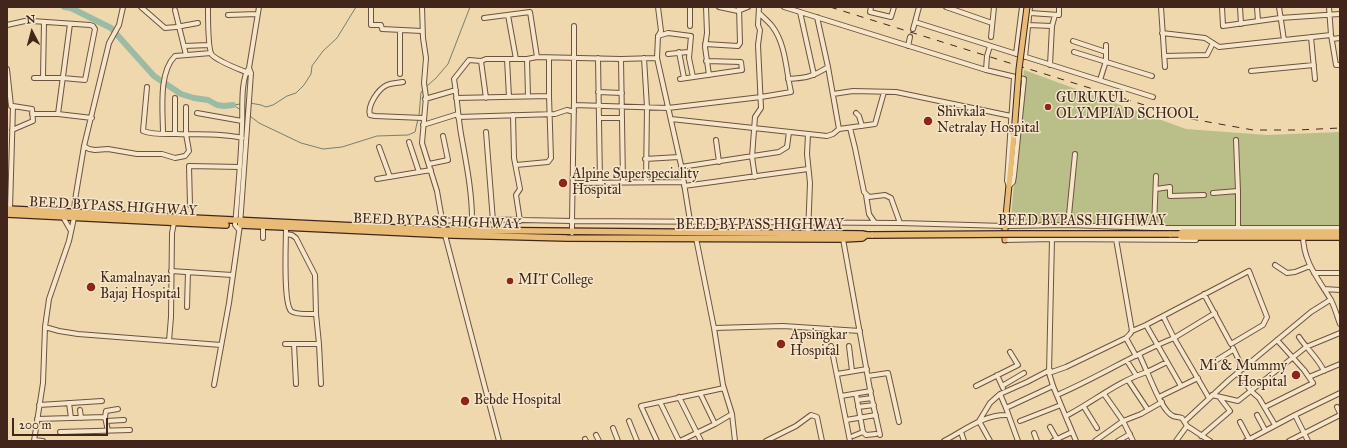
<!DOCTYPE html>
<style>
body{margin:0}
#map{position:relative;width:1347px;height:448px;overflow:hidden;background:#efd8ae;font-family:"IM FELL Great Primer",serif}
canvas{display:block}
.frame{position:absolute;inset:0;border:8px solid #42261b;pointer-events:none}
.north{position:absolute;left:12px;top:12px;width:40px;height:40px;-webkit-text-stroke:3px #f5e6ca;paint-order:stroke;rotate:354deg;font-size:11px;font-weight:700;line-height:16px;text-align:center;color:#42261b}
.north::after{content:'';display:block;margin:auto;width:14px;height:18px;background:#42261b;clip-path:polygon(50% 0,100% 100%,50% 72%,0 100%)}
.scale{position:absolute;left:12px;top:418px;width:96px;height:18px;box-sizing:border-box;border:2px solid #42261b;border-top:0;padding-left:5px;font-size:12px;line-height:14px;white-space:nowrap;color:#42261b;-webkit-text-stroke:3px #f5e6ca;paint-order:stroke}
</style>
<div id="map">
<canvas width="1347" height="448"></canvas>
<div class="frame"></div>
<div class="north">N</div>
<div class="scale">200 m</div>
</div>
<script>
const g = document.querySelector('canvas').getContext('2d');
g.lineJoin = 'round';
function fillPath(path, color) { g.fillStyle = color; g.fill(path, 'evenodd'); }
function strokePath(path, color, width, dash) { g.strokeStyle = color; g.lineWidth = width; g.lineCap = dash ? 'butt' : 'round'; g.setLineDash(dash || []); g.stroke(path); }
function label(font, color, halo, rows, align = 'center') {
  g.font = font + ' "IM FELL Great Primer",serif'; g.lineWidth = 3; g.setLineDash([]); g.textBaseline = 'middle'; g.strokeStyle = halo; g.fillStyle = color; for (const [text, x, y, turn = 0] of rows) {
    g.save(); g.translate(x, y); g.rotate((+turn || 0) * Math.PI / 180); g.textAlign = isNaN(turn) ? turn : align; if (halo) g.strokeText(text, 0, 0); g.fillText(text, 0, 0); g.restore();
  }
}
fillPath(new Path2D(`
 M1024,70L1186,129L1267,135L1340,132V225L1010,228Z`), '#babe89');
strokePath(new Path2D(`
 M427,86L436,78L448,64L470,7
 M250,103L261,105L266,107L273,105L287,96L296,93L304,85L311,74L312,66L323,51L337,38L356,7
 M233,105L241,110
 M234,105L240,104
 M250,116L259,123L301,143L323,149L342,147L377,136L408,135L415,132L418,119
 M419,116L421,92L423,90`), '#777f6e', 1);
strokePath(new Path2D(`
 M64,7L71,8L111,28L154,76L181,94L194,98L208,100L217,105L224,106L233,105`), '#9bbba5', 6);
strokePath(new Path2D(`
 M910,37L913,29`), '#ccb491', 4, [4, 2]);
const minor = new Path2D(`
 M141,7L165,28L176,27L198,23
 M371,7V25H381L382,29L422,31
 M422,7L423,38L426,58L424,83L426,97L422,143L437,191L444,231L499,441
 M658,7L661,31L658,36L657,58L681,165L692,233
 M706,7L707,33L705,47L709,75
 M719,7L738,11L748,7
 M784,7L986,70L1024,79L1014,176L1013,182L1009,186L1007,181L1014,78
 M871,7L870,12L891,17L894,7
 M919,7L915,22L1153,97
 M946,7L992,23
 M1161,7L1165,67
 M1222,7L1223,26L1280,18L1340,14
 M1240,7L1241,24
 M1257,7L1258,21
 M1279,7L1284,40
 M1329,7L1331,35L1336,65H1340
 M208,9C208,17 208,50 212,55C219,62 239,69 248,73
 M175,10L186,55
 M800,12L814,75
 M1030,13L1059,15V7
 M228,15L257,14
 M508,15L516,59
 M817,17L828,67L839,129
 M484,18L530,12L537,57
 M32,21L90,25L93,26L95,29L85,80L63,78H34
 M7,25L25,21
 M1028,25L1052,26
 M690,26V7
 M913,29L915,22
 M1162,33L1205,38L1219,47L1331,35
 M658,36L668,33L691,36L689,58L693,77
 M991,37L994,7
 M1311,37L1315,79
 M1332,39L1340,38
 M1073,41L1106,52
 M705,44L738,46L740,43L739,7
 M184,46L209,45
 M908,46L910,37
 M679,52L684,78
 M1074,52L1152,76
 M668,54L688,52
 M1016,54L1022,7
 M1164,56L1207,55L1213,43
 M1025,57L1030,7
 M598,58L600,182
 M644,58L647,107L646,182
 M507,59L509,97
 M527,59L528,96
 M621,59L623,182
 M481,61L486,98
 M1050,65L1052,26L1055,15
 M7,69L11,106
 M986,70L987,56L990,46
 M1251,71L1314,65
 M400,74V30
 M43,77L44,22
 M680,79L742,70L741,62L706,61
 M788,79C806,78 812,77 828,67
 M1100,80L1106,61V45
 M403,82C398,83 392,83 387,85C378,89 367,106 370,115L375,116L423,118
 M147,87L143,131C154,135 166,134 177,134C199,135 220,133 242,138
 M598,92L622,93
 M833,94L853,91L896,92L1011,116
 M456,98L549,96V58
 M425,99L456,90
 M574,105L668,108L761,97L791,92C786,71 786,44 772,26C768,21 763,17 759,13
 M197,113L242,121
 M856,113L859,116L862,126
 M32,114H58L92,118
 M58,114L70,24
 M513,115L514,158L520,189L516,195L520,221
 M458,117L555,114L567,110L574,112
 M599,118H622
 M671,119L827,136L833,134L839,129L875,124L884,92
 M423,125L458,114
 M850,128L855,148L864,192L869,197L885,195L891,198L900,223
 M486,132L493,221
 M163,134C163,111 158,73 175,56L211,53
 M175,134V98
 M808,134L807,154L810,183L808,234
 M716,140L719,162
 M1236,140L1238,191V228
 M409,142L419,172
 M84,146L89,149L95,150L108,149L137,154H162L175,158L185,156L189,151L186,134V107
 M379,147L390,177
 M645,159L679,157
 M429,164L448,160L443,136
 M516,165L548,162L551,158L549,96
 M681,167L779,152L787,147L789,132
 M755,177L752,157L755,117L761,108L758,45L760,30L758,25L759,7
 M377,179L431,170
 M573,183L684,182
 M684,186L808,169
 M1156,189L1170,187V196L1204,195
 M1213,193L1238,191
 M866,195L869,214L875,223
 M190,205L189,166L240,167
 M10,209L13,106L32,109L33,121L12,130
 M74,213L75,200L84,146L109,43L119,25L123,7
 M63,217L71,231
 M472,219C472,191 466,162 461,134C458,116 457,97 454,79L469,60L481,61L486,59H527L537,57L621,59L657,58
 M442,221L472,219L572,221L574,99V26
 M1068,225L1075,154
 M1154,228L1156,176
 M239,230L235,225C238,192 241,159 242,126C243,111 240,80 249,68L259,7
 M572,233V221L900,223L1005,226L1068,225L1154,228H1340
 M286,234L292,235L296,238L315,275L316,314
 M1303,235C1303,262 1318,278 1331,300C1335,308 1337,316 1340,324
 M263,238V227
 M696,238L714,328L723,385L732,414L735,441
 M843,239L871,395L880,435
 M1052,239L1049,373L1053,386L1076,441
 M1116,239L1132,331
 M1005,240L1052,239L1196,240
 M1275,265L1287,273L1295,272L1310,266
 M171,271L232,275
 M1314,273H1340
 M1324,289L1340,290
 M187,307L188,272
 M1163,316L1174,338L1215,313
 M1146,325L1181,386
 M45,327L59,331L78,334L221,345
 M714,328L783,326L860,331
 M1299,337C1307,349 1318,358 1324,371
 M1126,338L1136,356
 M169,341L171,317L172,233L174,223
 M285,344H319L316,314C309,314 296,315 291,311C283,303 286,242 286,228
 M294,344L296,384
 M319,344L321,384
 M831,346L850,441
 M849,346L852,371
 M1233,348L1243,369
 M1139,354L1147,372L1167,362
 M1127,361L1136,375
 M1207,366L1233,350
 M1049,373L1066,367L1126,338L1130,334L1132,331L1146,325L1249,271L1267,317L1263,325L1231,344L1204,294
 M1238,373L1251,391L1259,398L1275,425
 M837,374L867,369
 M997,375L1003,388
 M868,376L888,373L899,422
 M1309,377L1340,364
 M1128,380L1148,410
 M214,385L229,303L240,225L251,73L249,68
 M976,386L1018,365L1010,352
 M1002,386L1024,373
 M700,393L715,424
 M856,394L863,432
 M1000,394L1006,408
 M1104,394L1123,421L1133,441
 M1057,395C1097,378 1134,354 1174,338L1209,398
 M1212,395L1238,401L1306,347L1340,333
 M841,396L871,391
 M679,397L701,441
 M1159,397L1198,378
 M857,400L872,398
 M660,402L679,441
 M69,403L71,418
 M39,405L102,401
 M858,407L874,405
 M1084,407L1097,428
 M1265,407L1313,383L1304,370L1277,340
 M1337,407L1340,413
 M80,410L81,418
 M1257,415L1265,430
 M1295,415L1308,441
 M1066,416C1093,402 1118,381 1147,372C1152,382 1162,411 1173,416C1175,417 1179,417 1182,418L1187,426L1210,441
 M105,417L106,411L118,409
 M37,419L105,417L108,431
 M846,420L876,415
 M106,421L124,420
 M629,421L637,441
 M1020,421L1061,405
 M1185,421L1229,380L1311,312L1330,300
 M1240,422L1249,439
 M1050,427L1058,441
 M613,428L618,441
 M60,432L130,430
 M961,432L964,441
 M1034,433L1037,441
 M596,435L599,441
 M853,436L863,432L866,435L876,434
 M1201,436L1230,411L1220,398
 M585,439L586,441
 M34,440L43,441
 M34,441L43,383L45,327L49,299L69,241L74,218
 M657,441L641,406L724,388
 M680,441L715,424L732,414
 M766,441L796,426L811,415L817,417L822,441
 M944,441C965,430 984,414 1008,415
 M990,441L979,421L990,403L1000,394L1027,382L1050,370
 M1018,441L1006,408L1053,386
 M1053,441L1072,432
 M1095,441L1123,421L1141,414L1162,402
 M1118,441L1130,434
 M1176,441L1187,426
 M1246,441L1295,415L1340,393
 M1289,441L1340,415`);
const major = new Path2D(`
 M1005,240V226L1014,134`);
const highway = new Path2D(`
 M7,209L438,230L862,234L866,235H873
 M7,214L226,225
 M241,225L452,235L567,238L843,239L862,238L866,235
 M1169,234H1179L1183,232H1340
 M1179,234L1182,237H1340`);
strokePath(minor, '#6d5240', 6);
strokePath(major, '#42261b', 7);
strokePath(highway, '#42261b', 8);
strokePath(minor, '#f5e6ca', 4);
strokePath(major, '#e8bc77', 5);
strokePath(highway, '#e8bc77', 5.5);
strokePath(new Path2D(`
 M830,7L1186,118L1253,130H1297L1340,128`), '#42261b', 1, [7, 7]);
const majorBridge = new Path2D(`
 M1014,134L1019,69L1027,7`);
const highwayBridge = new Path2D(`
 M873,235L1009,234H1169`);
strokePath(majorBridge, '#42261b', 7, []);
strokePath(highwayBridge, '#42261b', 8, []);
strokePath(majorBridge, '#e8bc77', 5);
strokePath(highwayBridge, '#e8bc77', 5.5);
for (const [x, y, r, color] of [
 [1048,107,4,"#8f2418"],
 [928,121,5,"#8f2418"],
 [563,183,5,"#8f2418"],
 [510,281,4,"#8f2418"],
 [91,287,5,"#8f2418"],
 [781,344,5,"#8f2418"],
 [1296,375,5,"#8f2418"],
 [465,401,5,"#8f2418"]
]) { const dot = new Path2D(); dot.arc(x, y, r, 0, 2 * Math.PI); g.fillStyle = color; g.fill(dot); strokePath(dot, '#f5e6ca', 1.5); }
label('14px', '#42261b', '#f5e6ca', [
 ["GURUKUL",1056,99],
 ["OLYMPIAD SCHOOL",1056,115],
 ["Shivkala",937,113],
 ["Netralay Hospital",937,129],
 ["Alpine Superspeciality",572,175],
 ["Hospital",572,191],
 ["Kamalnayan",100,279],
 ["Bajaj Hospital",100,295],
 ["MIT College",518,281],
 ["Apsingkar",790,336],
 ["Hospital",790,352],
 ["Mi & Mummy",1287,367,"right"],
 ["Hospital",1287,383,"right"],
 ["Bebde Hospital",474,401]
], 'left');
label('14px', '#42261b', '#f5e6ca', [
 ["BEED BYPASS HIGHWAY",113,207,3],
 ["BEED BYPASS HIGHWAY",437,222,2],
 ["BEED BYPASS HIGHWAY",1082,222],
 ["BEED BYPASS HIGHWAY",760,226]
]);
</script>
